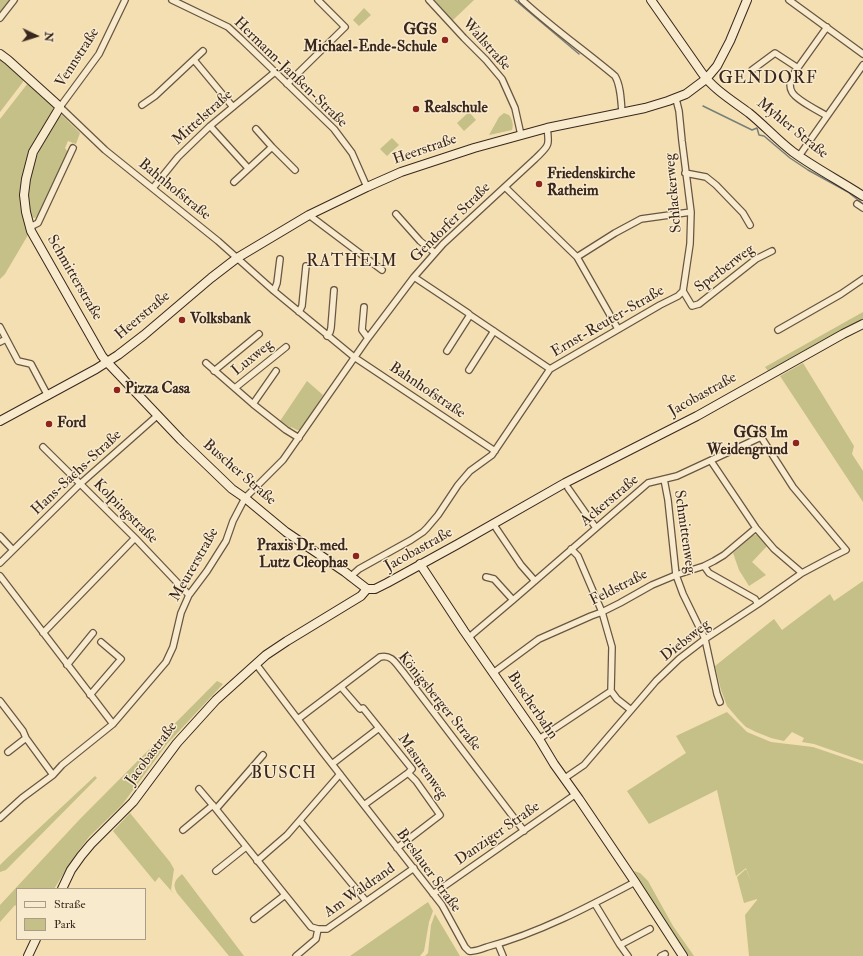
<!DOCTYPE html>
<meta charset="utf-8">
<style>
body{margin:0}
#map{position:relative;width:863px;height:956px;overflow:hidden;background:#f4dfb2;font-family:"IM FELL Double Pica",serif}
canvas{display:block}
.legend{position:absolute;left:16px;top:888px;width:130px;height:52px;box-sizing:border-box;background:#f8eacd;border:1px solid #ac9c87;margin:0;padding:5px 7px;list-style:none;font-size:12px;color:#39271d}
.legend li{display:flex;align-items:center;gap:8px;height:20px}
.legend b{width:20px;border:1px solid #ac9c87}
.north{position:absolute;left:16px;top:16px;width:40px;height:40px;-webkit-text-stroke:3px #f8eacd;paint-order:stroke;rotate:94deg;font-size:11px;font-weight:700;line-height:16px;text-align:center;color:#39271d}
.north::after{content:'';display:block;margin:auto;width:14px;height:18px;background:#39271d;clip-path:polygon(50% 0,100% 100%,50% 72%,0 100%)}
</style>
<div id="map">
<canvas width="863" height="956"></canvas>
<ul class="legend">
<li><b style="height:5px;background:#f8eacd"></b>Straße</li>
<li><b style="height:11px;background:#c4c087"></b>Park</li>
</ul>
<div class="north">N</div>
</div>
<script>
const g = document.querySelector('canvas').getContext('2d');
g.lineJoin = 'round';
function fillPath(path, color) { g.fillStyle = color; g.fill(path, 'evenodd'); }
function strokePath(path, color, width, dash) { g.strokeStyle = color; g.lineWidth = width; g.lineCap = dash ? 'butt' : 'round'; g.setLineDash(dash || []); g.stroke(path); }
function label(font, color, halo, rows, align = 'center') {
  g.font = font + ' "IM FELL Double Pica",serif'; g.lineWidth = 3; g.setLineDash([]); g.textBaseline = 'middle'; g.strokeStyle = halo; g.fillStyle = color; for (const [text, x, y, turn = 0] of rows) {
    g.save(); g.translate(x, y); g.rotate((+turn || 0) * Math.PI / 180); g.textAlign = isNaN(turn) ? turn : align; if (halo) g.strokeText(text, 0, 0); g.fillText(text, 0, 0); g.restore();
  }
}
fillPath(new Path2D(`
 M0,0H11L0,14Z
 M434,0H474L452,21Z
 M364,8L371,15L359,26L353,20Z
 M0,59L23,80V82L0,112Z
 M28,83L55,104L51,114L27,167L28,235L5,274L0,279V119Z
 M469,112L476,120L464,131L457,123Z
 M504,113L509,115C512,119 514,125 512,130L489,135L499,117Z
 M62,115L80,133L76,144L68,141L65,148L67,151V155L43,207C40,211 39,215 35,218L31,217C24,179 36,154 54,122L57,121L59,117Z
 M392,138L399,145L387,156L380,149Z
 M863,312V320L814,345L768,371L765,367Z
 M803,363L854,446L852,454L863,471V502L780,376Z
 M307,381L323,395L301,430H297L291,427V428L280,421Z
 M758,534L768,545L752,562L766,575L749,586L739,570L733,553L752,536Z
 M863,581V761L814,744L802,742L804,738L792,732L784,741L771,738L756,732L746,727L739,720L727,706L721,690L715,666L774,619L782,630L830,594L834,601Z
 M217,681L223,684L167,744L122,805L89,837L76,854L54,889H17V907L15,905L0,922V905L52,849L80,819Z
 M727,712L747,732L771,742L813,747L863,764V956H749L745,915L757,900V899L744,903L737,877L746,869L752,884L746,868L736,876L717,790L649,824L627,791L686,753L676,736Z
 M95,776L97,778L6,870L0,872V865L6,859Z
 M130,813L170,862L174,869L171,890L174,894L159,877L155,882L113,831Z
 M634,871L640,873L648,881L673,926L694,956H687L668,928Z
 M182,874L244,956H229L177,893C172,884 175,880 182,874Z
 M428,902L433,911L429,922L424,951L420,956H350Z
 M435,914L460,956H425L428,953L431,925Z`), '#c4c087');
strokePath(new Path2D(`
 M515,0L579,54
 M703,106L752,130L757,128L759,135L764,136L790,158L808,170L848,192L863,204`), '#767f79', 1.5);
const street = new Path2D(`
 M125,0L99,54L60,107L105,150L218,241L274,291L354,357L495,451
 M172,0L228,27L241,39L334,129L352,153L367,187
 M429,0L464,38L486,60L502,79L515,108L521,135
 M522,0C551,27 584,50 615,76C621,86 621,101 622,113
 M789,0L863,54
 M0,18L14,0
 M194,60L233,107
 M752,70L775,53L798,68
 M287,84L345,27L318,0
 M676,99L679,111L682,141L691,212L690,244L683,291L692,306L699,304L756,259L772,251
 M142,105L155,96L203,51
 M827,116C819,111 796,100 792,92C789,87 790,81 792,76L827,27
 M210,126L248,168
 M256,129L272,147L295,170
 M799,156L863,65
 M685,173L706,177L716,185L743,213L750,225
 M234,182L272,147
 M505,187L577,257L618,329
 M153,188L178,157L210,126L275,72
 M857,204L863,208
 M396,214L420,241L435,253
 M309,215L382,270
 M30,227L38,223L73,148
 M577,257L615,233L641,219L691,212
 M414,277L468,313L470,315L550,369
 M274,291L277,283L280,259
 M364,307L362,330L368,338
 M299,312L302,306L306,266
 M0,327L18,361L31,364L48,396
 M778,330L841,294L863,279
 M327,336L330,332L331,328L334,290
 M0,342L6,339
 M447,351L470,315
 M206,363L253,404L286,430L299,438
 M469,370L494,331
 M214,371L259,334
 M235,388L286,347
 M253,404L276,371
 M43,447L135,538L189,595
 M711,461L756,528L774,549L802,573
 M664,479L668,500L676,575L683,594L705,639L717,694L720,702
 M568,488L596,528
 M496,528L521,565L535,581
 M0,536L13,550
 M571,549L578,556L602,612L612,647L611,691L617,699L631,710
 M0,563L80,484L158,415
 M704,566L709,573L755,599L758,604
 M0,576L113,724
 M350,577L359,569L411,540L423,532L427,528L438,515L458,485L470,471L492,455L550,369L660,305L678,296L683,291
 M486,577L494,579L513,600
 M43,633L135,538
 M468,638L513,600L648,483L677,476L761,437L793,487L846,550L832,557L802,573L758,604L705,639L679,659L656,681L584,765L565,778
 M256,664L321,750L442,905L465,947C466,948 468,950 469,951C475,952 482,949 487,947C539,933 588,907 635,882
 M67,665L93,633
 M493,673L539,639L591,616L602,612L620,603L652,585L676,575L704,566L714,561L724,555L756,528
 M341,687L360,709L363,708L412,769L408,773L416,781L440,815L397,848
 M90,695L121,659L101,642
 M0,701L23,731L26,738L53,775
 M298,719L380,657C392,654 396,664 403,672L524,831
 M539,739L611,691
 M8,752L26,738
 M332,764L379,728
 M199,789L216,809L311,927L318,929H327L414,868
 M364,805L408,773
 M216,809L263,755
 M0,818L22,798L53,775L62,765L113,724L166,662L173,647L181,613L189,595L207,571L226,541L233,521L245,498L283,460L368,338L414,277L443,244L535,159C548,146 550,147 547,128
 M300,821L366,901
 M183,830L213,805
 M257,861L287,835L340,774
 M216,871L246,847
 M433,894L576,794
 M595,904L620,945L628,956
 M254,919L285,895
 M498,944L503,956
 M620,945L650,929
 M296,956L316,939L318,929
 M661,956L665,954`);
const secondary = new Path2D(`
 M651,0L702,73C713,89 733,101 749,113C764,125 777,140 793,152C815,168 840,181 863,196
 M0,54L8,60L60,107L33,152L26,179L24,195L26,212L31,231L102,356L107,362L181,440L232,489L245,498L286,532L345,572L367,589
 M0,421L96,369L118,355L144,335L211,278L237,258L309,215L367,187L401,172L474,148L547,128L645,108L668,101L686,94L706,79L717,66L730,41L747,0
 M420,564L464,631L539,739L554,764L579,799L635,882L683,956
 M62,889L71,870L81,856L91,844L133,802L177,743L216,700L266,655L287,641L361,596L367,589H375L387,583L458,544L565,483L697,416L843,334L863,324
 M28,956L36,939`);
strokePath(street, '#685542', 8);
strokePath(secondary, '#39271d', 10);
strokePath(street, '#f8eacd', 5.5);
strokePath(secondary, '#f8eacd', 8);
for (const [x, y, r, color] of [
 [445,40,4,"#8f2418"],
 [416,109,4,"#8f2418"],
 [539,184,4,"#8f2418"],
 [182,320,4,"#8f2418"],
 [117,390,4,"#8f2418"],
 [49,424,4,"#8f2418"],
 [796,443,4,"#8f2418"],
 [356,556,4,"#8f2418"]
]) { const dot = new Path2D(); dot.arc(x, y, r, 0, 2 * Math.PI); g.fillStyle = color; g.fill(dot); strokePath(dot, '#f8eacd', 1.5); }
label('bold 15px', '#39271d', '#f8eacd', [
 ["GGS",437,31,"right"],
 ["Michael-Ende-Schule",437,48,"right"],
 ["Realschule",424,109],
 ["Friedenskirche",547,175],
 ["Ratheim",547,192],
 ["Volksbank",190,320],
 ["Pizza Casa",125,390],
 ["Ford",57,424],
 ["GGS Im",788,434,"right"],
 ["Weidengrund",788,451,"right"],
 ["Praxis Dr. med.",348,547,"right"],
 ["Lutz Cleophas",348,564,"right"]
], 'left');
label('15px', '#39271d', '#f8eacd', [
 ["Wallstraße",486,45,48],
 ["Vennstraße",78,58,-57],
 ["Hermann-Janßen-Straße",290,73,44],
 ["Mittelstraße",203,118,-42],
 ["Myhler Straße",792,129,39],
 ["Heerstraße",425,150,-19],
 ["Bahnhofstraße",174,190,39],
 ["Schlackerweg",674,193,-95],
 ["Gendorfer Straße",451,223,-45],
 ["Sperberweg",725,269,-37],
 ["Schmitterstraße",74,278,60],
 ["Heerstraße",143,316,-40],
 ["Ernst-Reuter-Straße",608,322,-30],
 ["Luxweg",253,358,-39],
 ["Bahnhofstraße",427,391,34],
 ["Jacobastraße",703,395,-29],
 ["Hans-Sachs-Straße",77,473,-43],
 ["Buscher Straße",239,473,41],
 ["Ackerstraße",610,501,-40],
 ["Kolpingstraße",125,512,45],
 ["Schmittenweg",684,532,82],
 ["Jacobastraße",419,550,-29],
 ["Meurerstraße",195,565,-60],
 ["Feldstraße",619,588,-27],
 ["Diebsweg",686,641,-38],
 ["Königsberger Straße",439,702,51],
 ["Buscherbahn",532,706,56],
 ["Jacobastraße",152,754,-53],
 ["Masurenweg",422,767,55],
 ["Danziger Straße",498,834,-35],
 ["Breslauer Straße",428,871,54],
 ["Am Waldrand",360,891,-35]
]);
g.letterSpacing = '1px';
label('17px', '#39271d', '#f8eacd', [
 ["GENDORF",768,79],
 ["RATHEIM",352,262],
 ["BUSCH",284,774]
]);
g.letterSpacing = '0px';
</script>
